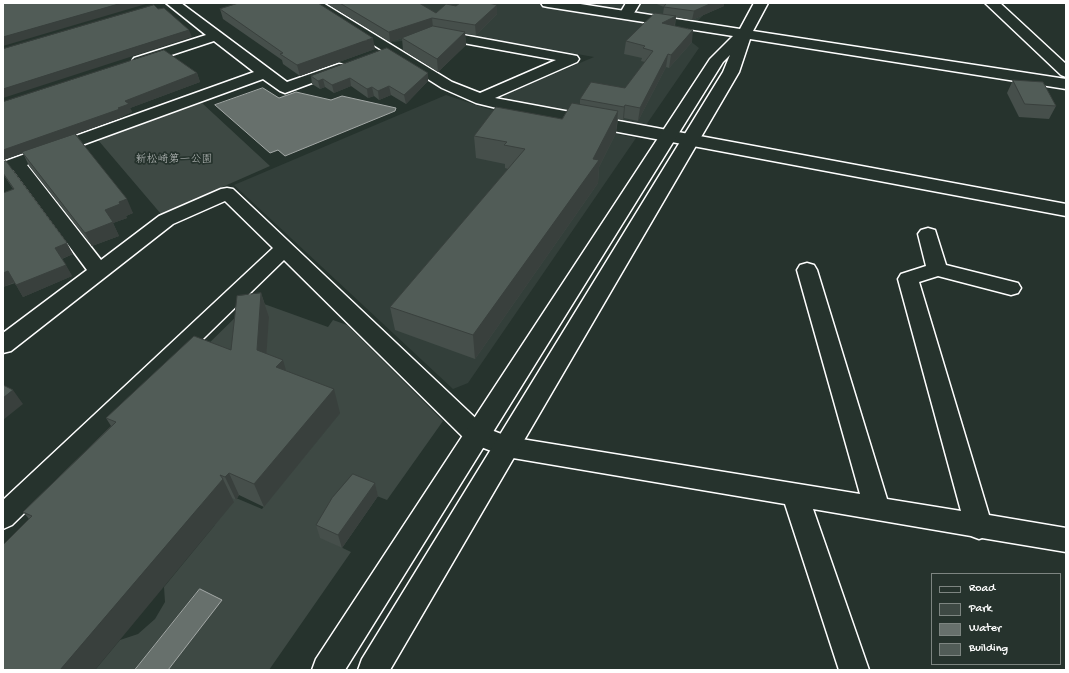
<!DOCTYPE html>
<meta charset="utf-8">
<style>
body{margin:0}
#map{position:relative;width:1069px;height:673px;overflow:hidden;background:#26332d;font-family:"Gochi Hand",sans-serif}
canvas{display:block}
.frame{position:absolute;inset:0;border:4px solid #fff;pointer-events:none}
.legend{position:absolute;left:931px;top:573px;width:130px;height:92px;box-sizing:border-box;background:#26332d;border:1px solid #7d8581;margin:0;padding:5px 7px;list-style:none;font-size:12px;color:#fff}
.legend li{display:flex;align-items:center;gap:8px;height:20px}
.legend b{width:20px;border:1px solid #7d8581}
</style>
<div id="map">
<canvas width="1069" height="673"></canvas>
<div class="frame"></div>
<ul class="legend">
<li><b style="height:5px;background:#26332d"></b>Road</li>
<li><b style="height:11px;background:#3e4944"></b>Park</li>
<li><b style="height:11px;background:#67706c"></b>Water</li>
<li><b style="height:11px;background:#515c57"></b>Building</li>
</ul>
</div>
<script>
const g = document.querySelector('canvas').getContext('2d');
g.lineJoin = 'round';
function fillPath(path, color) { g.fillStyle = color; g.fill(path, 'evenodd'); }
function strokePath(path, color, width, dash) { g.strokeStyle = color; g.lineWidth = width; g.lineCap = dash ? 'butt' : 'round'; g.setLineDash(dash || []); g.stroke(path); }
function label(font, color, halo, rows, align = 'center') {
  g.font = font + ' "Gochi Hand","Klee One",sans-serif'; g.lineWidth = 3.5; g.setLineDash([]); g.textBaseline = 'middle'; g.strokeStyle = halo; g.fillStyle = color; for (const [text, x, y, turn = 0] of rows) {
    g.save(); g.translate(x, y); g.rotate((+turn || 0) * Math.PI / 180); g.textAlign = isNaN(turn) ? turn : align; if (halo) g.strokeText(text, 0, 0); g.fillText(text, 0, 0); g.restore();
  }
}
fillPath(new Path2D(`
 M329,3H690L708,10L684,36L699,48L646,125L579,113L549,110L505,101L504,95L594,57L434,29L402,41L394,42L373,33Z
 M446,95L488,109L636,138L468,383L453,389L234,185Z`), '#333f3a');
fillPath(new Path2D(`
 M202,103L270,166L161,214L98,140Z
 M253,300L328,327L333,320L347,325L443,421L387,500L364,491L320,537L351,552L269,670H95L120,640L138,634L155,619L165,602L164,587L214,526L229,495L262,509L340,413L197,355Z`), '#3e4944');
const water = new Path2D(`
 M263,88L279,98L296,92L331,100L342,96L396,108L395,111L285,156L278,150L270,153L215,105Z
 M200,589L222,600L168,670H135Z`);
fillPath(water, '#67706c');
strokePath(water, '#a4a9a7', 1);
const street = new Path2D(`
 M166,3H181L287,82L339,64L344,65L346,68L344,71L285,93L280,91L263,79L27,165L101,260L159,216L221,189L227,188L233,189L486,428L509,437L860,494L797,270L800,265L807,263L814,265L817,270L887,499L961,511L898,279L901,274L926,266L918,234L921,230L928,228L935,230L946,265L1018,283L1021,288L1018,293L1011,295L938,276L919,282L989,515L1066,528V552L982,538L979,539L971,536L813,509L869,670H839L785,504L507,457L468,442L284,260L12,525L3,529V500L273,248L225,201L173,224L11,351L3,353V333L87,270L13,170L3,173V162L254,72L214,41L144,64H134L132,61L134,58L206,35Z
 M307,3H323L452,82L480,93L556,60L436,38L431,37L429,34L431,31L436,30L572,55L577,56L579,59L577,62L495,98L1066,204V216L517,113L476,103L442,88Z
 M626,3H640L631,18H621L619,15Z
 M985,3H1000L1066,64V77L1061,75Z`);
const secondary = new Path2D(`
 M541,3H574L740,29L754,3H768L753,31L1066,79V89L750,39L739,72L390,670H358L362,659L723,72L730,55L723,62L345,670H312L316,659L710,59L733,36L548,7L543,6Z`);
strokePath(street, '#fff', 3);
strokePath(secondary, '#fff', 3);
fillPath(street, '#26332d');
fillPath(secondary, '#26332d');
fillPath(new Path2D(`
 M326,3H419L436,13L456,6L497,5V14L476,35L465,34L466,45L438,72L403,50L402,38L390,42Z
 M654,3H724V6L692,20L676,17L675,26L692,42L669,68L666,67L638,121L624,118L623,120L618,119L616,133L599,167L598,183L475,359L395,330L390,307L508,169L505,168V164L476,158L474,136L562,119L580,104V99L625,88L645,62L641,61L642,58L624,54L626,41L663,14L664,7Z
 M220,9L375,49L300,76L283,64L282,60L223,19Z
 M197,73L200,82L130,108L132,112L123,116V117L76,134L133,213L126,216L127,218L113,223L119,236L92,246L29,166L23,153L3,160V102Z
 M428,73V81L406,104L391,95L379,100L374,96L368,98L351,86L334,93L325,87L320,89L312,84L311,76Z
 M1013,80L1056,106L1049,119L1019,117L1007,93Z
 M3,162L73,254L62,259L72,276L23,297L15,283L3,287V193L13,189L3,174Z
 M261,293L269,317L266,354L286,370L340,413L264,507L239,495L236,500L232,498L234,502L29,519L23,512L111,426L106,418L231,350Z
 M375,483L378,496L342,548L320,538L316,525Z`), '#464f4b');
fillPath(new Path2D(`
 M122,3H146V4L3,46V37Z
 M712,3H724V6L692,20L694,11Z
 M497,5V14L476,35L475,25Z
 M676,16L674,28L662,23Z
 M432,18L433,28L390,42L389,32Z
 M189,30L192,37L3,98V89Z
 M693,30L692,42L669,68L671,55Z
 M465,32L466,45L438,72L437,59Z
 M373,38L375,49L300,76L297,65Z
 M668,54L666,67L638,121L640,108Z
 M197,73L200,82L130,108L132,112L123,116V117L3,160V150L118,108L125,101Z
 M428,73V81L406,104L404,95Z
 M350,78L351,86L334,93L332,85Z
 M323,79L325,87L320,89L318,81Z
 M389,86L391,95L379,100L378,91Z
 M372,87L374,96L368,98L367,89Z
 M625,105L624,118L623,120L624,107Z
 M618,111L616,133L599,167L598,183L475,359L473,335L593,159Z
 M127,199L133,213L126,216L127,218L113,223L119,236L92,246L85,233L105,210L119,202Z
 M67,243L73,254L61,259L55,248Z
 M66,265L72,276L23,297L16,285Z
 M8,271L15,282L3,287V273Z
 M261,293L269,317L265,374L257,350Z
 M283,360L290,384L276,367Z
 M334,389L340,413L264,507L254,484Z
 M13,390L23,404L3,420V398Z
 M229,473L239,495L236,500L225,477Z
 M223,479L234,502L95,670H60Z
 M375,483L378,496L342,548L338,535Z`), '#39403d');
const building = new Path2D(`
 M3,3H122L3,37Z
 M239,3H318L373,38L297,65L280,54L283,53L220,9Z
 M340,3H419L436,13L446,4L456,6L460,3H488L497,5L475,25L432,18L389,32Z
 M667,3H712L694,11L664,7Z
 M154,5L158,9L164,8L189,30L3,89V49Z
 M655,13L676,16L662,23L693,30L671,55L668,54L640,108L625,105L624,107L580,99L591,82L625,88L653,51L643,48L645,46L626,41Z
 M433,26L465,32L437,59L402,38Z
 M387,48L428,73L404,95L389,86L378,91L372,87L367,89L350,78L332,85L323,79L318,81L311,76Z
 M164,50L197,73L125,101L129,104L118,108L120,109L3,150V102Z
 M1013,80L1043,82L1056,106L1025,104Z
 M572,103L618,111L593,159L599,160L473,335L390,307L525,149L504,145L507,142L474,136L496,107L562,119Z
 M75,134L127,199L119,202L120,204L105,210L113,222L85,233L22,152Z
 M6,161L67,243L55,248L66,265L16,285L8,271L3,273V193L14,189L3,173V162Z
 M261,293L257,350L283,360L276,367L334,389L254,484L229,473L225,477L220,475L223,479L60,670H3V545L32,516L23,512L116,422L106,418L194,336L231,350L237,296Z
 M3,385L13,390L3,398Z
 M353,474L375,483L338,535L316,525L332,498Z`);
fillPath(building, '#515c57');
strokePath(building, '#39403d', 1);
label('11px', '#bbbfbe', '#26332d', [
 ["新松崎第一公園",174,160]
]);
</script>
